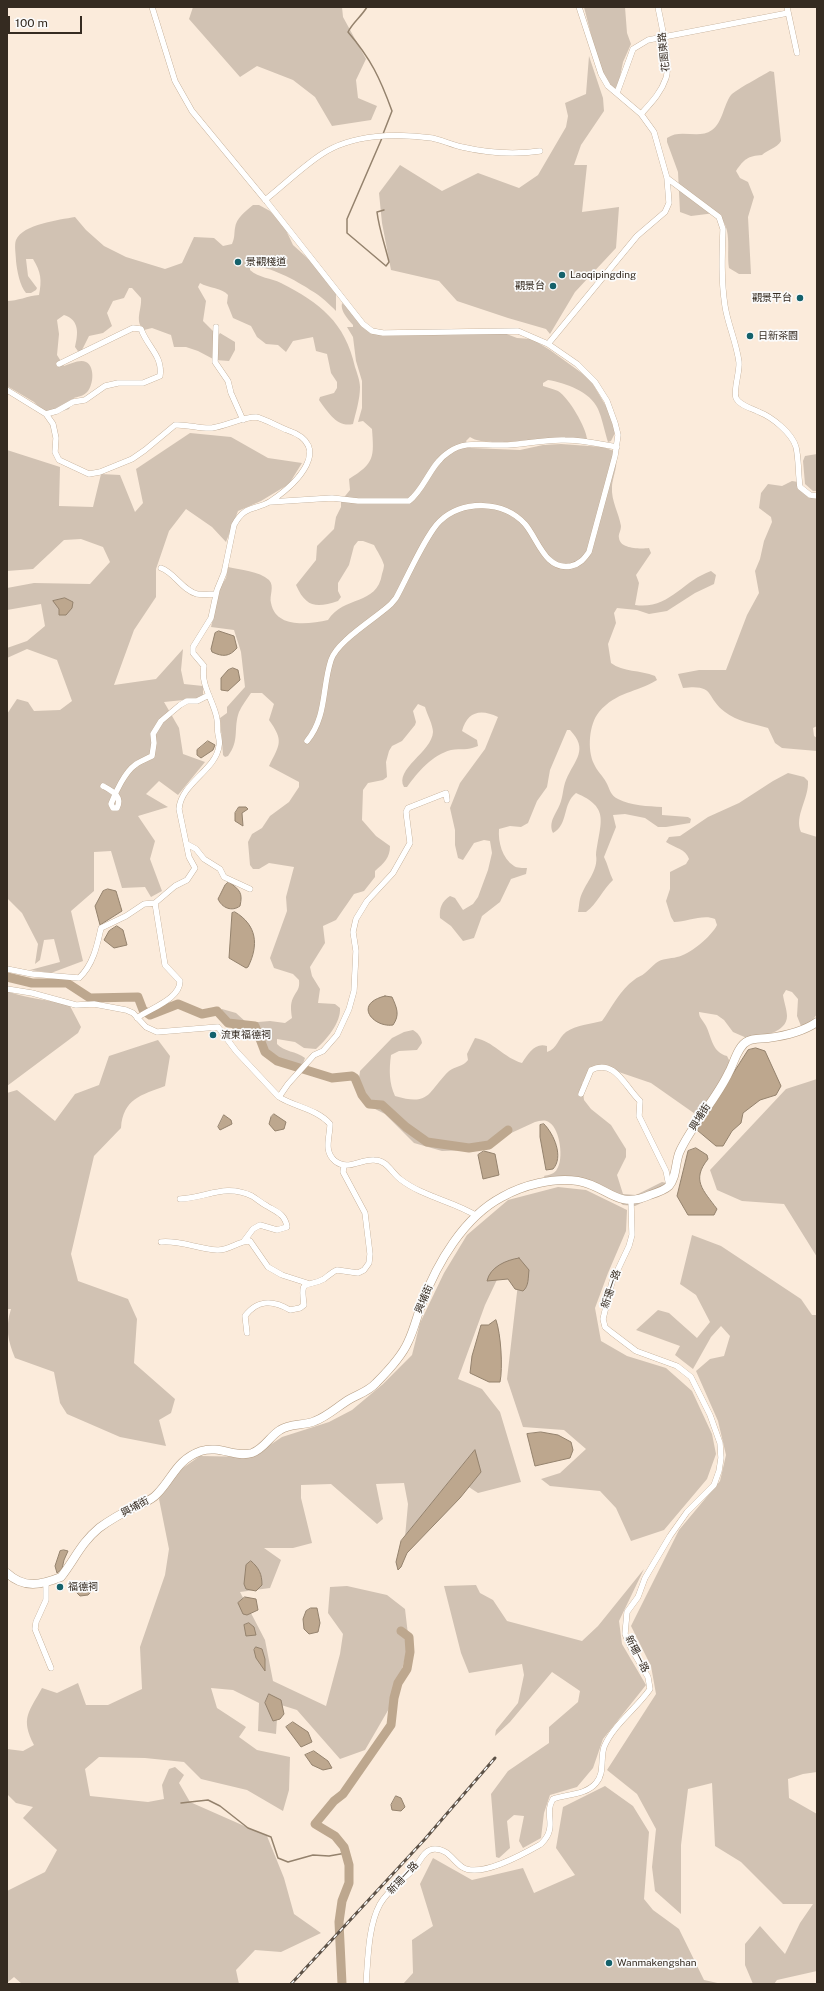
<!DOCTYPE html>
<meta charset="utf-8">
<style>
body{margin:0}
#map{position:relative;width:824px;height:1991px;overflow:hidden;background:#fbebdb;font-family:"Public Sans",sans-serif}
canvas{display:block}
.frame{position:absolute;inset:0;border:8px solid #352b21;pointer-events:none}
.scale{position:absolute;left:8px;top:16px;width:74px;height:18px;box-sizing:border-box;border:2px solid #352b21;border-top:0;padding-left:5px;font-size:12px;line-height:14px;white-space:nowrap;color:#352b21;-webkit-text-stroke:3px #fbfbfb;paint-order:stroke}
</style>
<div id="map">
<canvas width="824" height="1991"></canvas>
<div class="frame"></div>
<div class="scale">100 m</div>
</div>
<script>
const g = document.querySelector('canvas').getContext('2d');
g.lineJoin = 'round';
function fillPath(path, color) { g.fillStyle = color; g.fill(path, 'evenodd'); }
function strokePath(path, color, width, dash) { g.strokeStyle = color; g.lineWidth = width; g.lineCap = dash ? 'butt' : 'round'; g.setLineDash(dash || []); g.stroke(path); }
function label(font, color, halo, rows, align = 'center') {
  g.font = font + ' "Public Sans","Noto Sans TC",sans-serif'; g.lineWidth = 3.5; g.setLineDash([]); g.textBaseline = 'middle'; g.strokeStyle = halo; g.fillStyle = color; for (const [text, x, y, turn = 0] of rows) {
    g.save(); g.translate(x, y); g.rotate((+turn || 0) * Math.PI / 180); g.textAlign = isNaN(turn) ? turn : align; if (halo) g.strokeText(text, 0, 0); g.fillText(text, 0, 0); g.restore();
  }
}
fillPath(new Path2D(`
 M193,7H342L343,17L366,59L356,80L358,98L377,106L371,120L332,126L315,97L293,80L257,66L240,77L189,19Z
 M584,7H625L627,33L631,44L623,62L619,82L615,89H611L598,62Z
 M589,56L603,98L604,111L581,145L574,165H587L582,212L619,207L616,248L575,292L550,334L546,329L508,318L457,301L439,281L391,270L382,223L379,193L400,165L442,191L478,173L519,188L538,175L566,127L568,116L565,103L586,94Z
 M770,71L774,72L781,141C777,148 767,150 762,155C748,156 744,159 736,171L740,178L748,182L754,197L748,217L751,274H739L729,268C726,248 734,226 715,213L691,216L680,212L678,172L667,142V138C681,128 698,140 712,130C723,122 723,106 731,95C737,89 762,76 770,71Z
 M253,205H259L270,211L284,226L293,245L315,265L336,291V311C329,304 321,296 312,291C301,283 262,261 250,268V270C259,278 271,278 281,283C320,303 345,322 355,367C357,373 360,381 360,387C360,399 356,412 353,424C337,428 327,411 319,400L320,397L334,393L337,388V382L331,373L327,354L316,351L313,337L293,341L286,352L278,345L266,344L257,337L251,326L233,318L227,303L228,295C223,288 208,288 200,283L198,287L206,301L203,321L218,336L220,333L235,342V350L229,361L215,360L198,351L186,347H174L171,335L152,328L144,330C134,321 142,310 141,298L132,288H129L124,298L113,301L107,313L112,326L103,333L89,336L80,354L75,347C78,334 80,320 64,315L57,320L59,334L57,355L64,366C70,364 80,359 86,362C96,367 93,388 86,393C83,396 77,397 74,398L69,409L56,413L44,412L34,402L7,386V301C18,301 27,296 39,295C42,280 41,272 33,259H26L28,276L37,288L36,290L31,293H26C20,286 17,271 16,261C16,255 14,245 16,240C23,224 59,220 75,217L86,230L104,246L126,257L165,269L182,263L194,237L214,238L223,246L232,244C235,237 234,234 235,228C236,218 246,211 253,205Z
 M342,303L356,314L363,325L379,333H504L517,338L532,339L550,350L590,379L613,418L615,433L611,441L608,442L607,439C604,429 602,418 598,409C590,391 565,383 548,380L543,383V386C548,388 554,389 558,391C569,398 586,427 587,439C577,442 566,439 556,438C536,438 485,448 470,437L466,441L471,448L520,450L543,445L561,444L603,447L614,451C620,464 613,474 612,487C611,501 619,513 621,526C621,531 618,534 619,538C620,549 640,549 649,548L651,553L636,575L639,583L635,605C669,610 682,581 711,571L716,575L714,584L695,593L667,611L649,614L637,610L617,608L614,613L616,623L608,644L611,663C623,672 640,670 655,676L657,680C636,693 617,691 599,712C589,724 587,750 594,764C597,771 603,776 606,782C610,789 610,795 618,799C631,806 648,806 662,807V815L688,817L691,819L690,823L666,827H658L645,818L625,814L613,815L616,827L604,857C608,865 609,872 613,880C603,889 597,904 586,912H578C579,907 579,903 580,899C584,884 599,871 596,855C600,822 611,808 576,793C562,804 569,824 553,833C548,822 556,814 560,804C563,797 563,787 566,780C575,759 589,750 570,730H567L550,770L547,787L537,801L528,823L521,827L510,826L499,829C498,842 502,858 514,866C517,868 523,868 527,868L526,874L511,879L500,902L482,916L474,938L463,941L451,926L440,918C439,908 442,901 450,896L455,898L463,910L473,904L478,897L488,870L492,853L490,841L484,840L474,843L463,860L458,858L455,845V830L450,808L460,783L485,749L498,717C480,708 467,712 462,731L477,740L478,746C466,751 462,748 451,750C432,755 418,772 407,787H404C394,769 432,752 433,732C433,725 427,714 425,707L418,704L413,711L416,722L415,725L402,741L392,746L389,751L386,762L387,777L383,780L368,783L363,790L362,820L376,836L390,846C390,858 384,863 375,871V877L364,891L354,894L336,920L323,926L325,943L310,967L312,976L320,989L318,1003L335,1004L340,1008C341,1023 326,1040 316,1049L304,1048L295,1042L277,1039V1044C284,1052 296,1051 305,1058L302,1066L291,1065L265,1055L261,1038L234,1031L220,1012L222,1009L236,1013L247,1023L270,1021L285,1023L292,1018C291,1011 290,1004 293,998C297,990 300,989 299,980L293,974L274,968L270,958L287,911L286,897L294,867L269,863L259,869H253L250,865L248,842L252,834L262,828L270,816L289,802L299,787V782L269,766C280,744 284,741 269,720L274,704L262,693H251C247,699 242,705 239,712C233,729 240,740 228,756L225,757L223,755L220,718L227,713V707L245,687L241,652L234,630L211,627L220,588L226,578L228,567C240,570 259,571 269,580C275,586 269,596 271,603C276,629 309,624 328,620C344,595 377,606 382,574C383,571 384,567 384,565C382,558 377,551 374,545L363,541H358L354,546L349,565L338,583V591L341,597L338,601C317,608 306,608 296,585L316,560L317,546L334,529L336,517L341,507V501L350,490L349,479C375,463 374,457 372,429L363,421L358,422L362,408V381L356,361L353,337L347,327H353V325C348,319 340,311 342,303Z
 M190,433L231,437L268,458L302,463L289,484L261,501L238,511L226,542L212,527L186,509L169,531L156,569V597L134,630L114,685L156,679L183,649L181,670L184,684L203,686V698L164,702L179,728L183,754L205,762L178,795L159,781L146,794L168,807L138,816L155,841L150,859L162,891L151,897L145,887L122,888L111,851L94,852V891L71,911L83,961L51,973L30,970L60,962L54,939L44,940L40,960L35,964L38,944L22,913L7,898V714L17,699L28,702L34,711L60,710L72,701L57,660L27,649L7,658V648L27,641L45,626L41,604L7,610V588L34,583L90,584L110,562L103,547L81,539L64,540L33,569L7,571V450L60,467L59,506L93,507L101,474L120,475L135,512L143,503L136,469Z
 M817,454V491H813L805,484L803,461L805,456Z
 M792,481L798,482L817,497V726L813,728L814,736L817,738V751L782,748L775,743L768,728C754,724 736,721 725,712C705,697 716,684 683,688L678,674L699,670H726L747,615L759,593L755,571L760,559L764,541L772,522L771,517L759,508L761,493L768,484L782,486Z
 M788,773L804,777L808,781C809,799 794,816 801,832L817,837V1014L810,1024L801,1026L797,1016L798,999L792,992L786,990L783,995C784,1002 787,1010 787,1016C787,1033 761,1036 749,1039L733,1032L724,1020L717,1015L699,1012C699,1018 703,1020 706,1026C712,1038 712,1052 727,1056L731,1064L712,1103L698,1116L651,1083L607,1068L592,1069L582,1083L584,1100L591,1109L611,1125L626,1149V1157L617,1175L623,1194L636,1195L662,1182L667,1183L665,1192L635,1206L623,1205L609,1193L596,1186L546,1181L544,1176C548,1175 555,1174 557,1169C564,1159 560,1130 550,1123C545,1119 540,1121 535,1122L483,1146L466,1150L442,1151L414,1143L385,1114L369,1106L362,1096L358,1086L360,1071L392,1038L404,1032L413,1030C418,1033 421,1037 422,1043L417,1050L399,1051L391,1055C389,1070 389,1083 395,1096C431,1107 428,1091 449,1071C455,1066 463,1067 468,1060L467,1054L475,1038C493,1041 504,1058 522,1063C528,1054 535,1042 547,1046V1052C557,1049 558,1038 566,1032C576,1025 591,1024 602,1021C612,1007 620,990 634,980C637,977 642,976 645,973C649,970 652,966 656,963C662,958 670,959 677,957C689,955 712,936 717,925L715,919C703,914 687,922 674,922L671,917L666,901L670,889V872L686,864L689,859C686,849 675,848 666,842L669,837L680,836L708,817L739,803L773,781Z
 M7,991C27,999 49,999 70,1006L81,1027L78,1033L7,1086Z
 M158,1040L170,1056L165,1086C141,1095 123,1099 121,1128L94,1156L71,1254L78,1281L128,1299L137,1319L134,1363L175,1399L171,1413L159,1420L166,1446L120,1437L67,1414L60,1403L54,1372L15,1358C8,1341 5,1328 11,1309H7V1093L17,1090L55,1121L75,1094L99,1085L109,1056Z
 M817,1079V1257L784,1204L742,1201L717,1190L710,1170L786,1089Z
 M558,1187L586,1190L627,1210L626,1231L608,1273L595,1308L601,1341L627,1356L666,1368L692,1391L712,1434L716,1454L707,1479L664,1530L631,1541L616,1508L600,1491L550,1486L541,1479L560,1473L586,1449L564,1430L523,1427L507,1379L519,1275L503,1267L485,1305L458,1379L482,1389L500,1412L521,1482L478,1493L458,1480L419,1540L405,1537L408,1504L404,1483L376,1484L383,1519L377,1524L331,1484L301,1485V1498L312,1543L293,1548H264L281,1560L270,1588L240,1592L265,1640L273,1681L326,1706L340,1654L343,1634L328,1613L330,1587L347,1586L387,1595L405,1609L409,1643L394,1700L365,1750L340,1759L297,1710L278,1704L276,1734L258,1731L259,1703L233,1690L211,1688L217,1708L246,1727L239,1737L257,1750L290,1757L289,1790L283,1811L247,1790L201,1779L184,1762L145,1758L99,1757L85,1769L90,1796L148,1802L164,1799L162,1785L169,1769L175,1767L184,1775L179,1783L190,1802L267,1836L284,1878L294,1914L321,1933L281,1952L255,1950L236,1970L239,1984H22L14,1977L7,1983V1891L45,1872L57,1850L23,1818L33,1807L16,1803L7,1794V1749L23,1751L34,1745C20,1718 29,1712 42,1688L57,1693L78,1683L86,1705H108L142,1689L140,1647L165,1575L169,1549L159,1499L177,1472L200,1456L252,1457L282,1437L329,1422L352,1410L383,1384L412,1355L420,1323L444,1273L467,1235L508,1200Z
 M692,1235L721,1246L801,1299L812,1315H817V1772L803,1774L788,1779L789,1798L817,1814V1971L777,1980L774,1984H753L745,1965V1944L760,1926L785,1954L800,1923L813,1904H783L741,1862L715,1846L712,1783L688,1789L681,1845V1914L655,1891L652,1867L656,1829L637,1794L607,1770L656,1694L651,1666L631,1626L679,1530L720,1481L726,1455L718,1421L696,1371L710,1359L724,1356L730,1336L721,1326L711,1337L693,1369L675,1355L680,1346L636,1330L658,1310L669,1313L697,1338L710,1322L696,1295L680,1284Z
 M644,1569L619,1621L622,1644L646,1685L603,1739L593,1768L577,1787L550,1795L544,1813L541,1838L523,1848L519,1841L524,1816L514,1815L507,1821L510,1848L499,1858L496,1857L491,1794L508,1771L549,1743V1727L578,1702L580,1691L552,1672L510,1722L495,1736L496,1730L518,1703L524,1675L522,1664L469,1673L461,1653L444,1586L476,1585L480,1593L493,1600L507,1621L582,1641L598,1626Z
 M605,1786L633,1806L649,1832L644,1899L653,1910L679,1929L704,1980L722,1984H403L413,1973L412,1940L433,1926L420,1884L433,1858L472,1880L523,1868L534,1893L575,1875L556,1848L563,1807Z`), '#d1c2b3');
const water = new Path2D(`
 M65,598L73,602L72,608L66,615H59V609L53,601Z
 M219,631L234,636L237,648C229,657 223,657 212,652L211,649L215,633Z
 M233,668L238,670L240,680L228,691L221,690V678L228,670Z
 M208,741L215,745L213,750L201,758L197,755V750Z
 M239,807H246L248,809L242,813L243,826L235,821V813Z
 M229,882C240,890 243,893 240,906C232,912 222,908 218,899L225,885Z
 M108,889L116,891L122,911L100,925L95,906L103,891Z
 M235,912C257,925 259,945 248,967L246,968L229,958L232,913Z
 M117,926L123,930L127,945L114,948L104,940L109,931Z
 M385,996L392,997C397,1008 400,1015 393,1025C374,1028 352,1004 385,996Z
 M756,1048L765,1051L781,1086L776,1095L760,1100L743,1113L741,1123L732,1131L723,1146H716L697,1130L748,1050Z
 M274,1114L286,1122L284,1129L275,1131L269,1124L271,1117Z
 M224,1115L231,1120L232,1124L220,1130L218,1127Z
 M544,1124C554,1134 564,1157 553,1169L546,1170L540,1137V1125Z
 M696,1148L707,1155L708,1159C691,1180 703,1190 717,1209L714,1215H688L677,1196L688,1151Z
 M484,1151L495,1154L499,1175L483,1179L478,1155Z
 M519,1258L529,1270C528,1278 529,1286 523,1291L515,1289L508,1279L487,1281C490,1267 506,1260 519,1258Z
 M496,1320C501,1334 503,1368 500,1382H489L470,1373L472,1356L481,1325H488Z
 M541,1432L558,1435L571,1442L573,1450L570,1458L535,1466L527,1434Z
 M475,1450L481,1472L460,1498L407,1553L401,1567L398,1570L396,1562L401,1541Z
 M64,1550L68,1551L64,1560L62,1569L57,1573L55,1566L60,1551Z
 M251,1561C259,1568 262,1574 262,1585L256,1591L246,1589L244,1584L246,1565Z
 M86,1581L95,1588L88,1595L80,1596L77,1593Z
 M245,1597L256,1599L258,1610L247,1615L243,1614L238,1603Z
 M311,1608H317L320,1623L318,1632L309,1634L304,1629L303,1619L306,1611Z
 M249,1623L254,1627L256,1635L246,1636L244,1625Z
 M256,1647L262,1649L265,1659V1671L256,1658L254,1650Z
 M269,1694L281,1700L284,1714L280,1719L273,1721L265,1703Z
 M293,1722L308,1732L312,1742L301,1747L286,1727Z
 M314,1751L328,1761L332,1768L323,1770L312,1765L305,1755Z
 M396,1796L401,1798L405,1807L401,1811L392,1810L391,1805Z`);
fillPath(water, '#bda78e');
strokePath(water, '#94826d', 1);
strokePath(new Path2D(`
 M367,7C361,17 353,22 348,32C371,59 380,78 392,111L383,134
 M382,138L347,219V233L386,266L389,262C385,245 379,229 377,212L384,210
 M181,1803L208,1800L220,1806L248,1828L271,1837L278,1858L288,1862L313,1855L329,1856L346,1853`), '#94826d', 1.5);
strokePath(new Path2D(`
 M7,977L32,983H67L90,998L138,997L143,1010L150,1015L178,1004L202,1014L217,1011L228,1023L255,1026L265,1052L277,1061L332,1078L352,1076L355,1078L362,1095L369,1104L382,1105L406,1127L427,1142L469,1148L489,1145L508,1130
 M342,1984L339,1922L342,1901L349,1883V1865L344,1847L335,1836L315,1824L334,1801L343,1794L391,1725L394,1698L398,1683L407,1669L410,1652L409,1637L401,1631`), '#bda78e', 9);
const street = new Path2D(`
 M152,7L175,81L192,111L267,202L363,324L372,331L383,333L518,331L548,344L577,364L595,382L607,401L615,423L618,435L615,456L589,552C584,559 580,564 571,566C545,571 538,539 525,524C503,500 463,500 440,521C426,534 406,580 396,598L391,604C375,619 337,641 331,660C322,687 327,717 307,741
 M787,7L797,53
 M617,93L633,49L648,40L788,13
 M641,114C651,103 661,93 666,78C671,64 661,23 658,7
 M667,178L719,217L723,229C722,255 721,280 725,306C728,325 736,341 739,362C740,372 733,390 736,398C740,406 752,408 759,412C772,417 792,433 796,447C799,460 798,474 800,487L810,495L817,496
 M265,200C284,185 302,167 322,154C352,134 398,133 432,138C442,140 452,145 462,147C488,153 514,155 540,151
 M216,327L215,362L228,381L231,393L243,420
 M548,344L637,236L665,212L669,203L667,178L654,132L641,114L608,86L601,74L579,7
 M7,390L46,414L53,424L56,438L55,452L59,460L89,474L100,472L132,459L145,450L175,425C188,424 199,429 212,428C226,426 243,417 256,417C263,418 279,427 287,430C335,446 296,484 271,501C255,511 245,504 234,525L224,573L217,590L211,618L193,647V653L204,666C200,685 214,701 217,719C218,724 217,729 218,734C219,738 220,742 219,746C216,770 181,783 179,809L189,857L195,868L187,880L175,886L155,903L144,904L126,916L101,928C97,946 93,965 79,978L32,974L7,969
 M46,414L57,411L73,402L85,400L105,386L118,383H143L160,376C163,356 148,348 141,329L133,328L59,364
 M270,502L332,498L358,501H409C425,489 430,464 449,452C465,440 483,446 502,445C523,445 544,439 565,440C583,440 600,444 617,447
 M161,568C175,573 182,590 197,594C202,595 210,594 216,594
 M103,786C112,791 123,796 117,808H113L111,804C115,793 125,772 135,765C140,761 146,759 152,756L154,743L153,734L161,721L180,705L187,701H197L209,695
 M187,844L196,849L204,859L220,869L224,877L250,889
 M7,989L32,993L76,1005L94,1004L126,1010L133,1013L146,1027L157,1032L218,1027L236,1051L279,1097C295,1107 317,1109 330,1124C330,1137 323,1151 335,1161C348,1171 360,1159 374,1160C387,1160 391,1172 400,1179C423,1197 453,1201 477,1216
 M137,1018C151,1008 180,999 180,981L165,965L155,903
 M581,1094L591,1070C615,1058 625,1087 640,1101L639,1116L666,1171L669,1186
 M279,1097L288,1084L314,1055L323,1051L337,1035L349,1009L354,991L356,951L353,932L356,919L367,901L393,873L410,843L406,812L408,808L446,793L447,800
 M180,1199C206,1198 225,1183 252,1196C257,1199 261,1203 267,1206C277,1212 285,1214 287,1227L277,1230L260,1225L253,1229L244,1241
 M161,1242C180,1240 198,1249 217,1250C228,1251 238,1241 250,1241L268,1267L282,1275L307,1283
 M247,1333L245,1316C258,1299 273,1300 290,1310L300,1308L304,1305C300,1276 306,1289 324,1279C328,1276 332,1272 337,1270L358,1273L364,1270L369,1263L370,1254L365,1213L343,1172L344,1165
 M46,1582V1600L36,1622L35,1629L51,1668
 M366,1984C368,1959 368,1926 380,1904C388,1890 403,1880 414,1869C420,1862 424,1849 435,1849C448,1849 453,1861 462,1867C480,1879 525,1853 541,1844C559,1826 543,1815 553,1799C567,1794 586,1795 596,1783C605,1773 600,1759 604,1747C613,1725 636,1709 650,1689L648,1677L631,1648L625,1634L627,1612L638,1597L645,1578L670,1536L687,1512L714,1485L719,1471L721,1458L720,1443L710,1415L691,1377L677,1366L636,1351L611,1332L605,1327L603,1319L612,1282L629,1246L632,1235L631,1201`);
const secondary = new Path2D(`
 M7,1573C24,1589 41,1585 61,1577C75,1559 81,1543 99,1528C110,1520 122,1513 135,1507C142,1503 151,1501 157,1494C173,1478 176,1460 201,1451C220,1445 235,1458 252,1453C264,1449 270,1436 280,1430C290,1423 304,1426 315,1421C328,1416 338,1406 350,1399C359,1394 369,1391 376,1383C387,1372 402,1356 408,1342C414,1330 417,1316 422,1303C437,1263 464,1217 502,1197C523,1185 554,1177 578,1181C608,1186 616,1210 650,1195C656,1193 665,1190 669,1186C677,1177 675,1161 680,1151C693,1123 716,1100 729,1072C734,1063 738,1045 748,1041C753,1038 762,1039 768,1038C784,1036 804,1031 817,1022`);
strokePath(street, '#b49c82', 6);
strokePath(secondary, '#b49c82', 9);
strokePath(street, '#fff', 5.5);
strokePath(secondary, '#fff', 8);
const rail = new Path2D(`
 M291,1984L425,1839L495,1758`);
strokePath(rail, '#5d5247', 3);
strokePath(rail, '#fbfbfb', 1.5, [4.5]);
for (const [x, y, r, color] of [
 [238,262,4,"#14616b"],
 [562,275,4,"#14616b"],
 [553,286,4,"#14616b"],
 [800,298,4,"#14616b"],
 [750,336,4,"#14616b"],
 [213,1035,4,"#14616b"],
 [60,1587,4,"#14616b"],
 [609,1963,4,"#14616b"]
]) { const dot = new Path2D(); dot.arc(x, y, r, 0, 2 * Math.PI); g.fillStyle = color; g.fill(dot); strokePath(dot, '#fbfbfb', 1.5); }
label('10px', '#352b21', '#fbfbfb', [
 ["花園東路",664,52,-96],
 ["興埔街",700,1117,-57],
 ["新珊一路",611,1289,-71],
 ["興埔街",424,1299,-67],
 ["興埔街",135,1507,-28],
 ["新珊一路",637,1654,63],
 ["新珊一路",403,1878,-47]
]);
label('10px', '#352b21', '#fbfbfb', [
 ["景觀棧道",246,262],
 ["Laoqipingding",570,275],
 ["觀景台",545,286,"right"],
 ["觀景平台",792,298,"right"],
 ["日新茶園",758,336],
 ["流東福德祠",221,1035],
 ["福德祠",68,1587],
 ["Wanmakengshan",617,1963]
], 'left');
</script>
